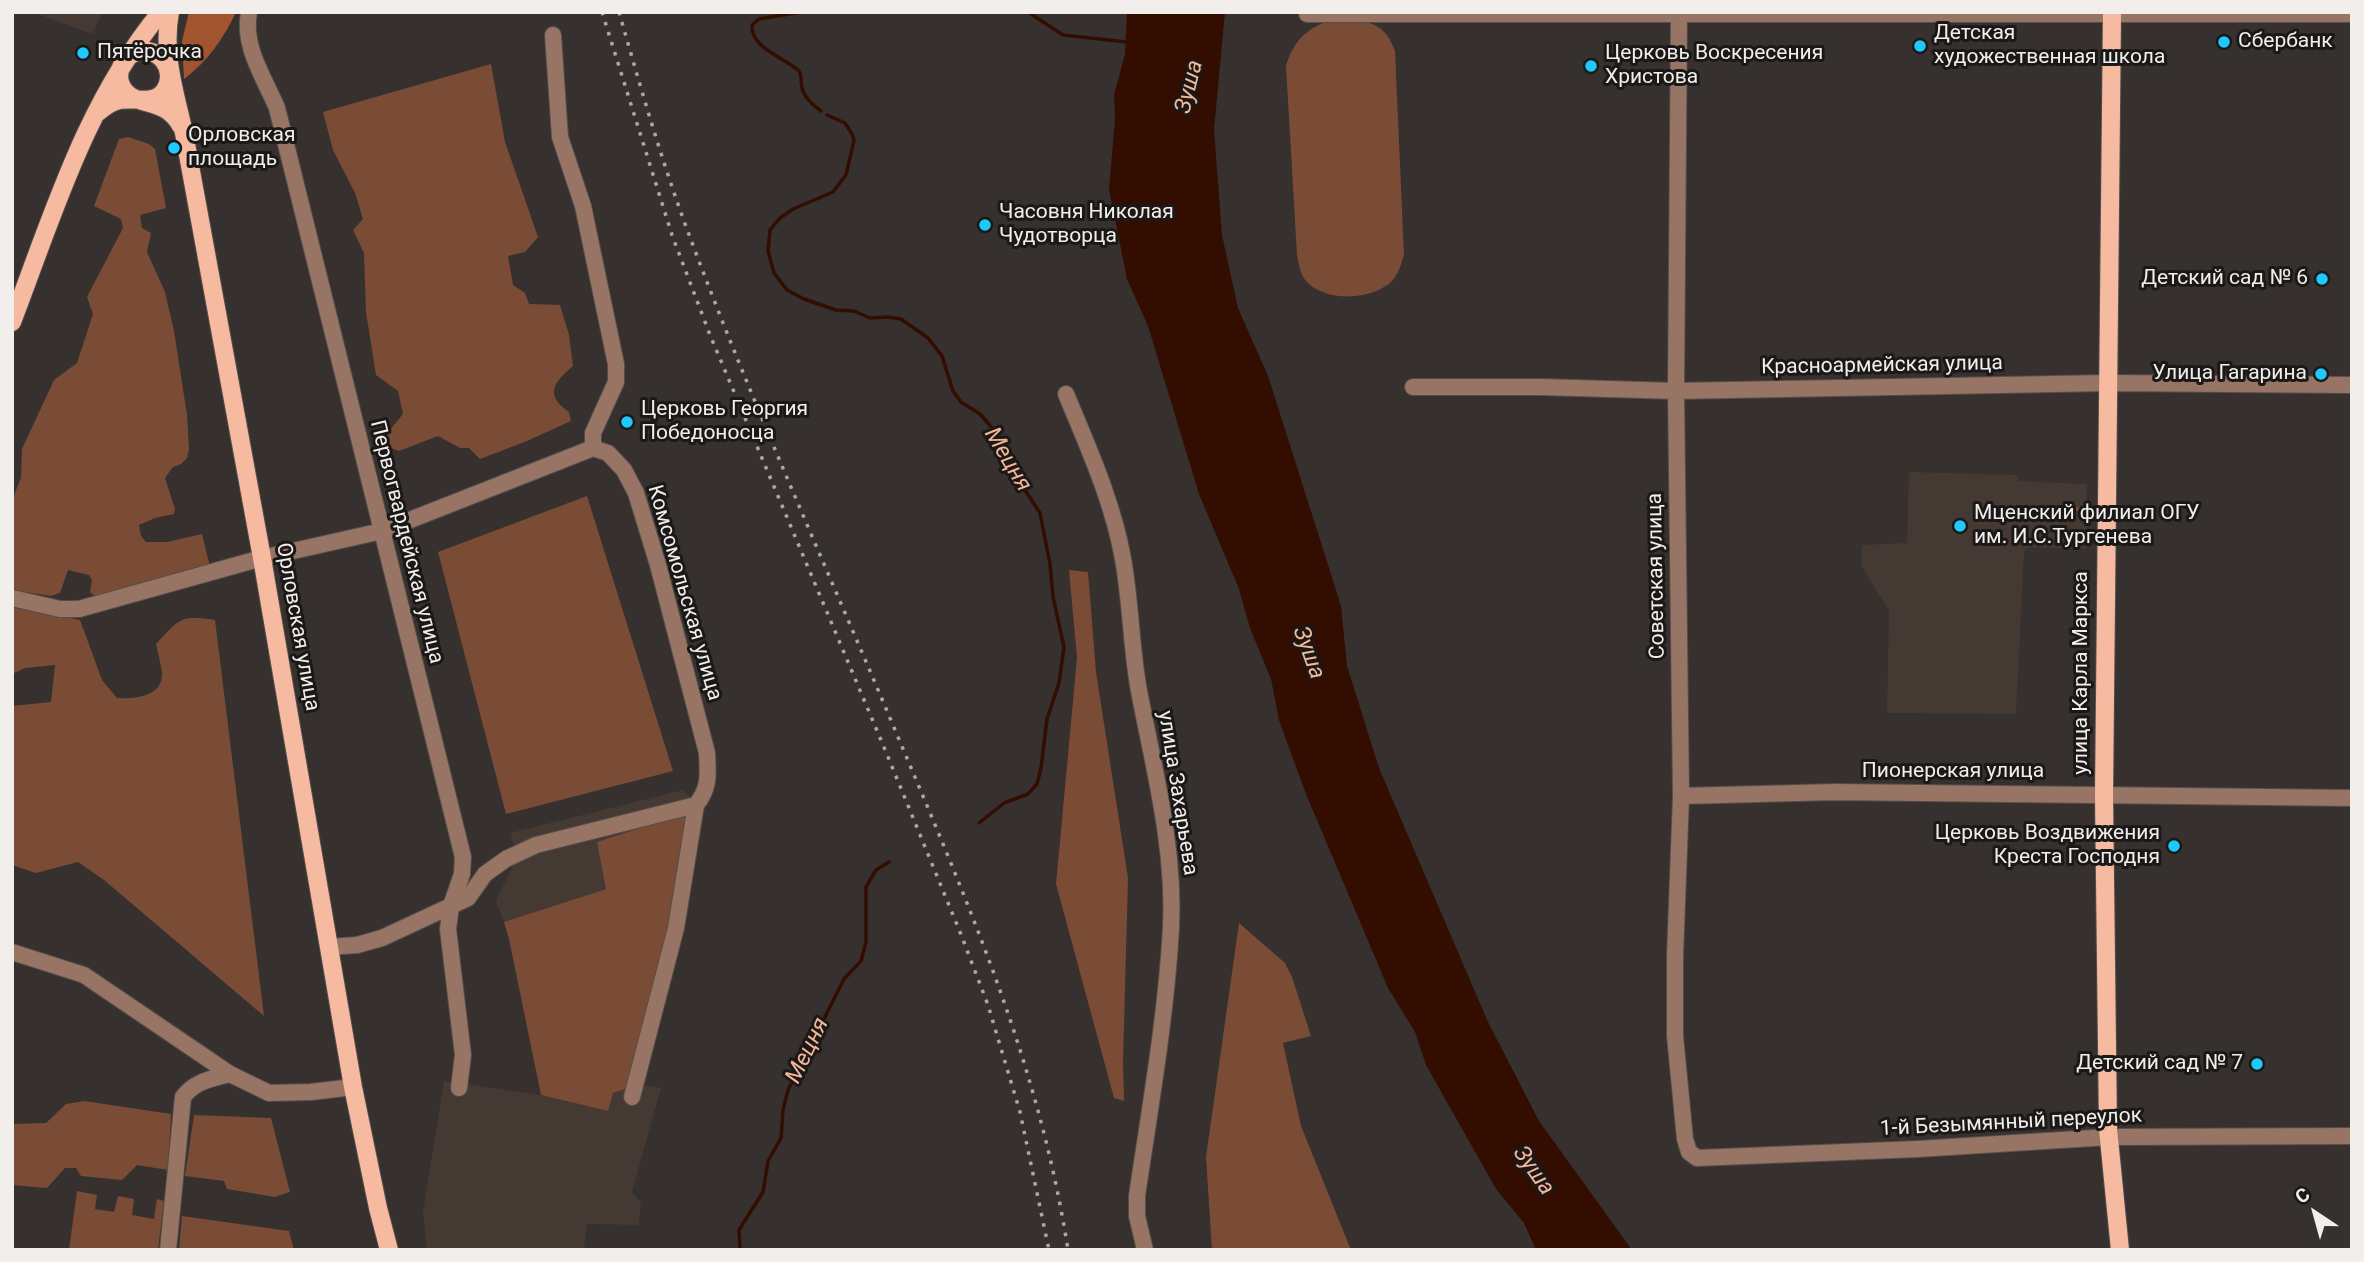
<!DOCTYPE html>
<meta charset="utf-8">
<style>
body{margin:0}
#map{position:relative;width:2364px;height:1262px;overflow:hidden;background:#36302e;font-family:Roboto,sans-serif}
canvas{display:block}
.frame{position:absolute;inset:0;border:14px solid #f2eeec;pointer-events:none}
.north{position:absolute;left:2280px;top:1178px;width:70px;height:70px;-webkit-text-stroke:5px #1b1918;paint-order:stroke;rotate:324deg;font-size:19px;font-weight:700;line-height:28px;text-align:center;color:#f2eeec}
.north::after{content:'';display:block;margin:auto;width:24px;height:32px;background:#f2eeec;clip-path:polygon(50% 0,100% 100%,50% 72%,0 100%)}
</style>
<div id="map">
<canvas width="2364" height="1262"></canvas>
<div class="frame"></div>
<div class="north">С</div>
</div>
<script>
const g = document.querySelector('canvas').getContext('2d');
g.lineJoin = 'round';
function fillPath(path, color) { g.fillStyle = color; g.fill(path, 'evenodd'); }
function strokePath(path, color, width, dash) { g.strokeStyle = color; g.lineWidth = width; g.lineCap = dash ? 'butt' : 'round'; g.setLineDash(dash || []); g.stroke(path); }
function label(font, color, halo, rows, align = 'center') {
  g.font = font + ' Roboto,sans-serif'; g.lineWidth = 6; g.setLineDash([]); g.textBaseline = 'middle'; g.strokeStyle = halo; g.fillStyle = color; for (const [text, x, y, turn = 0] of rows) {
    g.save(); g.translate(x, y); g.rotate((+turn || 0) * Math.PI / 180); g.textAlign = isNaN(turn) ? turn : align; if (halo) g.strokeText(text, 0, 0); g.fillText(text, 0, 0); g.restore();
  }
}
fillPath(new Path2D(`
 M32,12H103L92,34Z
 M1909,472L2017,475L2018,481L2087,484L2086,549L2029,547L2024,551L2016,714L1887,713L1889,611L1861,565L1862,545L1907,543Z
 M683,790L702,808L606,889L504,922L496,901L517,856L510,833Z
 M444,1081L541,1095L608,1111L613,1093L640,1084L661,1088L632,1192L641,1203L639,1225L587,1224L584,1250H427L423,1212Z`), '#453933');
fillPath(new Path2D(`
 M1328,21C1359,21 1383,16 1395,51L1404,255C1400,268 1397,280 1384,287C1363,300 1324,301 1306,281C1300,274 1299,264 1297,255L1286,66C1293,42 1306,29 1328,21Z
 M491,64L505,142L538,237L525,252L508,256L513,285L525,293L529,304L560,305L569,335L573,366C554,382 544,395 569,412L571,421L527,441L480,459L469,448H460L438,436L399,451L379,443L403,414L398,391L376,375L366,312L364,253L353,230L363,219L355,193L333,150L323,112Z
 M128,137L149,144L155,149L166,208L140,215L142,228L151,233L147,252L165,292L174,331L187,415L189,449L187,458L181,464L173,467L165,478L175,509L174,514L155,518L139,525L141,536L146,542H167L202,534L210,567L95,596L90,592L92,580L89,575L68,570L60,593L51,596L12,590V500L21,478L22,449L54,380L77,363L93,314L87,297L123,228L121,219L94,206L119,139Z
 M587,496L673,771L506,814L438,552Z
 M2020,506L2082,507V511H2020Z
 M1069,570L1088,572L1096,672L1128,878L1123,1062L1124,1101L1114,1098L1056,884L1077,658Z
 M12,606L80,620L102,680L117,698C134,699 163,697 162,673C161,664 158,654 156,644C180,619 179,615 215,620L264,1016L104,880L78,862L36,873L12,865V706L51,702L55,665L25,668L12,674Z
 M702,808L640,1084L613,1093L608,1111L541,1095L509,939L504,922L606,889L597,842Z
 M1239,923L1285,963L1292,977L1311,1036L1283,1043L1301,1126L1351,1250H1212L1206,1157Z
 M84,1101L171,1114L168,1170L137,1165L122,1180L81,1176L76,1168H65L47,1188L12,1185V1124L46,1123L66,1104Z
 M194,1115L271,1118L290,1192L275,1197L227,1189L224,1181L185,1176Z
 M77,1191L97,1195L95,1209L114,1212L118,1196L134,1199L132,1215L154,1219L157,1199L164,1201L158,1250H69Z
 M182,1216L289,1231L294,1250H179Z`), '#7a4c36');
fillPath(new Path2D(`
 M189,12H236C224,38 207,62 184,79L182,41Z`), '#a1542d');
fillPath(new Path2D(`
 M1127,12H1225L1214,130L1222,235L1238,308L1268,376L1330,571L1341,606L1347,666L1379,768L1488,1022L1539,1121L1632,1250H1536L1524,1223L1496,1189L1426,1065L1415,1032L1388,988L1306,794L1279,720L1271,679L1250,628L1239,589L1199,494L1148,326L1127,279L1109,189L1115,119L1114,95L1125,54Z`), '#330d00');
strokePath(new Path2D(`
 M801,12L759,19L752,25C750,48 786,58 799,71C803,78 800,81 802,88C804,97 814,106 821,111
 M1028,12L1063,35L1127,42
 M827,115L845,123L852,134L854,140L846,175L833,192L793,209L780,218L770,230L768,251L774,273L787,290L804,299L836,310L854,311L870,318L888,317L901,319L928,338L942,356L953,391L961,402L980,414L993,429L1008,464L1040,513L1050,564L1053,597L1064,647L1059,683L1047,719L1041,768L1037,784L1028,794L1004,803L979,823
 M740,1250L739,1230L763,1192L768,1161L781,1138L783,1110L788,1090L844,979L861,961L866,942V887L876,870L889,862`), '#330d00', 3.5);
const minor = new Path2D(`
 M249,12C242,46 264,77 277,108L463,857L462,874L451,906L448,929L463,1055L459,1088
 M1679,12L1676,391L1681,796L1675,956V1036L1685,1139L1689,1152L1697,1158L1918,1149L2109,1137L2352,1136
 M1307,14H2352
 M553,35L560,137L583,206L616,364V382L593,433V448
 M1413,387H1541L1676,391L2108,383L2352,385
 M1066,394C1088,447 1113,502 1123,559C1131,603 1131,648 1139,691C1154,769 1175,848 1171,928C1166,1018 1150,1107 1137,1196V1216L1145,1250
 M593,448L608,453L624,470L636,493L658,565L707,753C708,774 710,788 696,805L676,928L632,1097
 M12,598L60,609H79L262,558L382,531L593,448
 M1681,796L1835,792L2352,798
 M329,947L357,945L382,938L468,898L485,874L506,859L536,845L696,805
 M12,952L84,975L230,1074L269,1093L311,1092L353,1087
 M168,1250L183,1097C195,1081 211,1079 230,1074`);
const major = new Path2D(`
 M170,12C162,54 175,93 184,133L262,558L353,1087L378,1208L389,1250
 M2112,12L2104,795L2108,1129L2120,1250
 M97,113C104,107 111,101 120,100C136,97 154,106 165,90C178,69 157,43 134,53C122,59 116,74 121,85C132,110 164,94 181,126
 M12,322C53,215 86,102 161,12`);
strokePath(minor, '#544e4c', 18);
strokePath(major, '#544e4c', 20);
strokePath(minor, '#987464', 16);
strokePath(major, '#f5ba9f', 18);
strokePath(new Path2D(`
 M602,12L672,235L710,335L886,752L960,932L988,1005L1020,1112L1049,1250
 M619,12C639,82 659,152 684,221C745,387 818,548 887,711C962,889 1038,1057 1068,1250`), '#ada8a6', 3.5, [3.5, 7]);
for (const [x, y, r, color] of [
 [2224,42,7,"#1fc9fd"],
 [1920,46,7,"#1fc9fd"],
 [83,53,7,"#1fc9fd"],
 [1591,66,7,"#1fc9fd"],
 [174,148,7,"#1fc9fd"],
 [985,225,7,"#1fc9fd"],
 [2322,279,7,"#1fc9fd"],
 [2321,374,7,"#1fc9fd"],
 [627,422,7,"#1fc9fd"],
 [1960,526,7,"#1fc9fd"],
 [2174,846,7,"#1fc9fd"],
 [2257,1064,7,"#1fc9fd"]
]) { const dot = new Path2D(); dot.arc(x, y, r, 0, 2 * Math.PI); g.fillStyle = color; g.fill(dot); strokePath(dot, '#1b1918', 2.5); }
label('21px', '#f2eeec', '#1b1918', [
 ["Детская",1934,34],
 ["художественная школа",1934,58],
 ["Сбербанк",2238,42],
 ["Пятёрочка",97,53],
 ["Церковь Воскресения",1605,54],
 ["Христова",1605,78],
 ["Орловская",188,136],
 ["площадь",188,160],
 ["Часовня Николая",999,213],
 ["Чудотворца",999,237],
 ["Детский сад № 6",2308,279,"right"],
 ["Улица Гагарина",2307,374,"right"],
 ["Церковь Георгия",641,410],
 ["Победоносца",641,434],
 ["Мценский филиал ОГУ",1974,514],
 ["им. И.С.Тургенева",1974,538],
 ["Церковь Воздвижения",2160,834,"right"],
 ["Креста Господня",2160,858,"right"],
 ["Детский сад № 7",2243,1064,"right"]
], 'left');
label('21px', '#f2eeec', '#1b1918', [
 ["Красноармейская улица",1882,366,-1],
 ["Первогвардейская улица",406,542,76],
 ["Советская улица",1657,576,-91],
 ["Комсомольская улица",684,593,74],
 ["Орловская улица",297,627,80],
 ["улица Карла Маркса",2082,673,-90],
 ["Пионерская улица",1953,772],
 ["улица Захарьева",1177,793,81],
 ["1-й Безымянный переулок",2011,1123,-3]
]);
label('italic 23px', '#f7b697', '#1b1918', [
 ["Зуша",1190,87,-76],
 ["Мецня",1007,460,59],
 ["Зуша",1308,653,70],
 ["Мецня",808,1051,-64],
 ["Зуша",1533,1171,55]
]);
</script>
